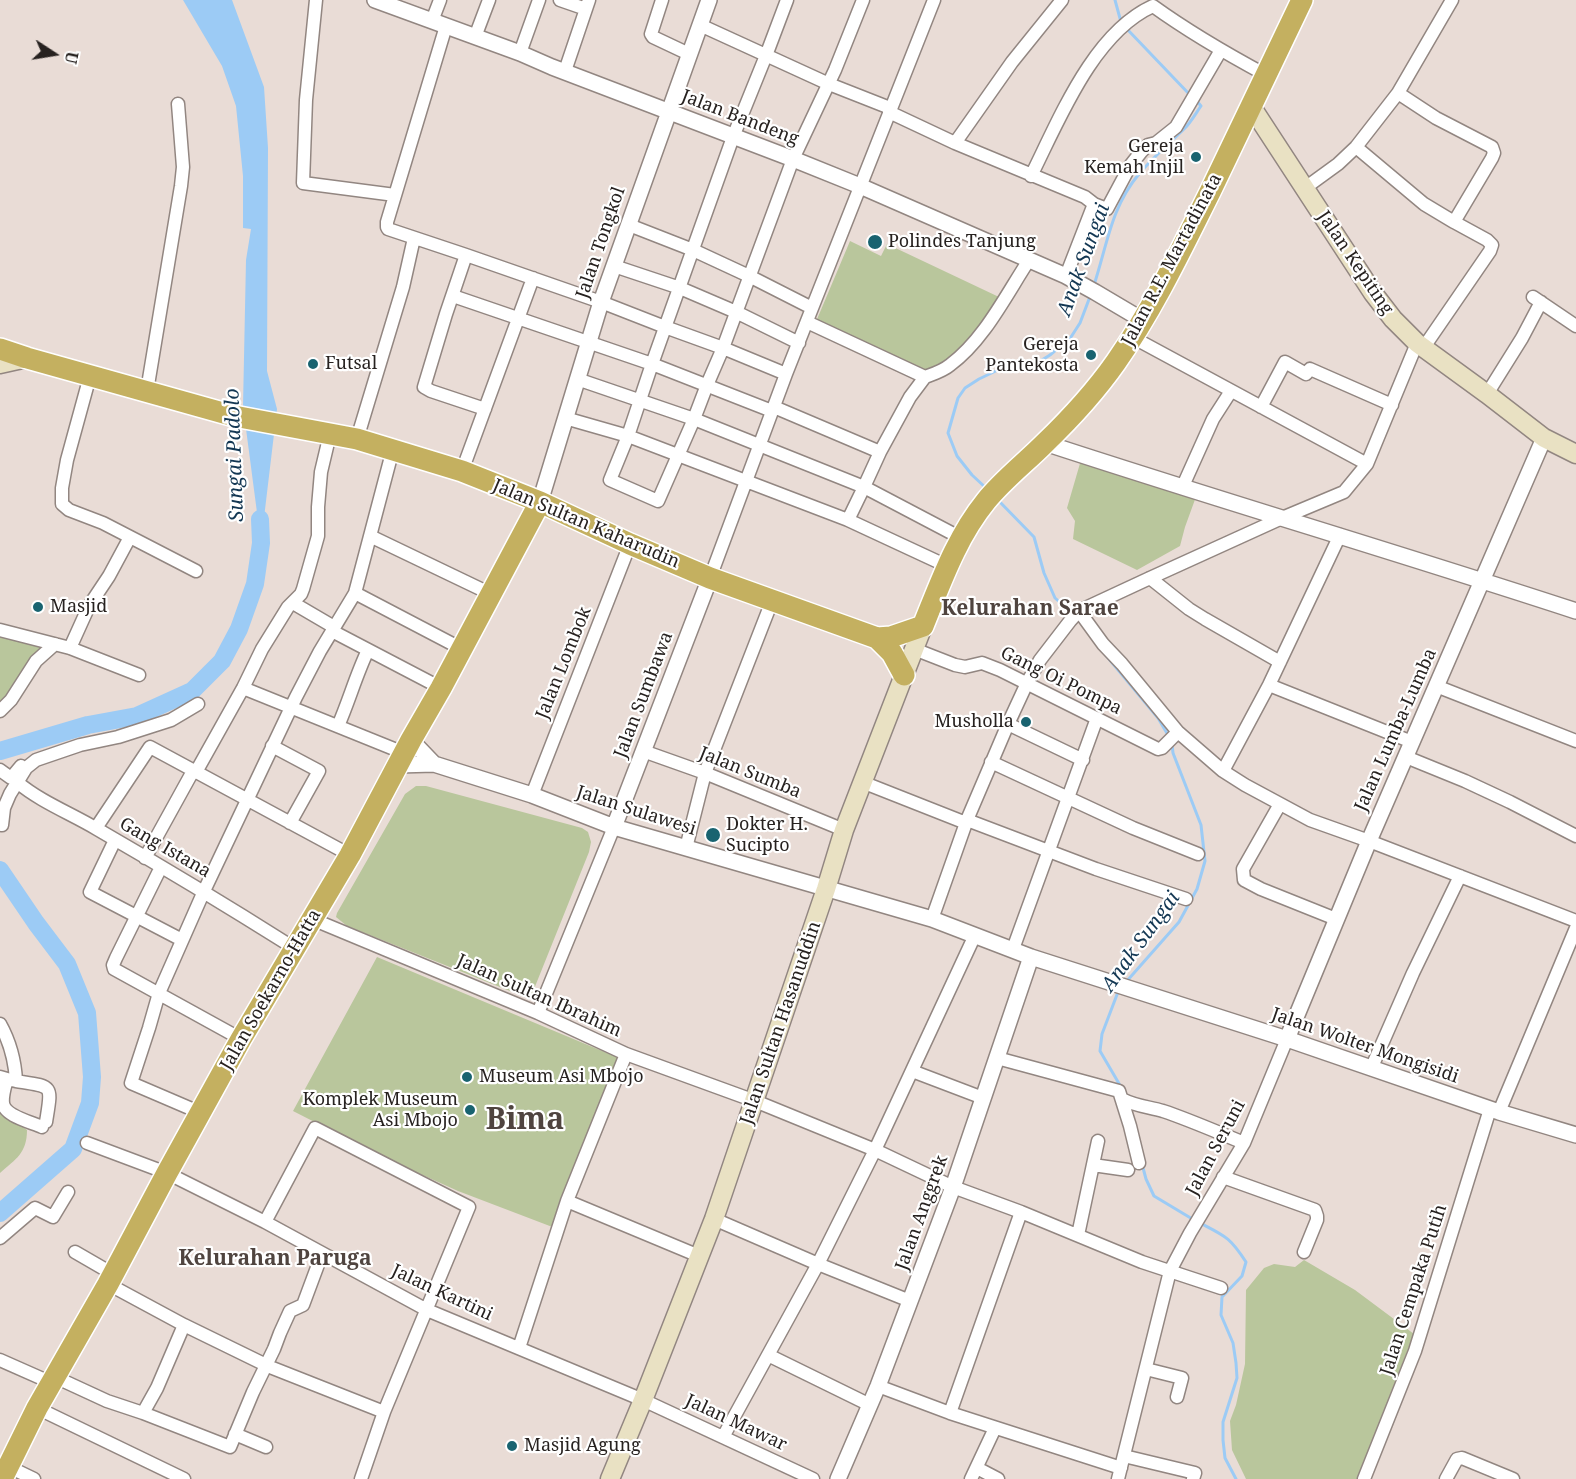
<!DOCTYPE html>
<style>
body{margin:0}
#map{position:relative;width:1576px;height:1479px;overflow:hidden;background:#e9dcd6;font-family:"Noto Serif",serif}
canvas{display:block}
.north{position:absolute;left:24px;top:24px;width:60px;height:60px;-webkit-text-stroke:4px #fff;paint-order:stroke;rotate:102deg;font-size:16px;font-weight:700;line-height:24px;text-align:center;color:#272220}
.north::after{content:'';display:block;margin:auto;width:21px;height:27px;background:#272220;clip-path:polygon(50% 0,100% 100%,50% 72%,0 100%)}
</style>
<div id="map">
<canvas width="1576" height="1479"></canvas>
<div class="north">U</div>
</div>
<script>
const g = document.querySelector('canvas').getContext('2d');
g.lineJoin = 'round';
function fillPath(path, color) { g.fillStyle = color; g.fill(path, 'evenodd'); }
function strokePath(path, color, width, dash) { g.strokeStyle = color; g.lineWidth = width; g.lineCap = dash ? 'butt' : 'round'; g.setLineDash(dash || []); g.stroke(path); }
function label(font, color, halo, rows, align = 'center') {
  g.font = font + ' "Noto Serif",serif'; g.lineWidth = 4.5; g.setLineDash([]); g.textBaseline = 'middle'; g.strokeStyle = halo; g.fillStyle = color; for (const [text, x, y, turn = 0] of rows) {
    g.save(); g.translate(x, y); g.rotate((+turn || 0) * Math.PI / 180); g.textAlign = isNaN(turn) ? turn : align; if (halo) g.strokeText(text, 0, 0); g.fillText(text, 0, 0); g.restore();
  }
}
fillPath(new Path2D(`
 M850,241L881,256L887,244L999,297L967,346L950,361L923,372L815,324Z
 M1081,460L1197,494L1185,527L1180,546L1137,570L1073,539L1075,521L1067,508Z
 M0,636L46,646L0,711Z
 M416,786H426L582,828L588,832L591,842L589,852L532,994L525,997L347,926L336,917L337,913L405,794Z
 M377,957L619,1058L555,1228L458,1191L385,1158L293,1111Z
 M0,1114L9,1117L27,1130C27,1153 16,1159 0,1173Z
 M1304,1260L1355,1290L1414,1334L1357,1479H1246L1232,1450L1230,1421L1236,1405L1245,1364L1246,1290L1264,1268L1274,1264L1295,1267Z`), '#b9c69c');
fillPath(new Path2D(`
 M183,0H232L264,87L268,148L267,371L277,409L261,543L243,406L246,260L251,229L243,228V176L236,106L222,66Z`), '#9ccbf5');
strokePath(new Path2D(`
 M1115,0L1121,22
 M1127,29L1191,96
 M1094,285C1107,246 1111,207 1139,174C1153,157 1169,144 1185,128C1191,122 1196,113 1201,106L1196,100
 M986,488L972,475L957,456L948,433L958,398L965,388L979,379L1002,368L1037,363L1050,355L1071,337L1080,323L1091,294
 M997,499L1034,537L1044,573L1055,598L1072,613
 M1104,653L1158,718L1168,735
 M1126,982L1179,922L1197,889L1205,861L1201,825L1173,753L1172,744
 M1118,992L1102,1034L1100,1051L1121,1087
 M1142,1164L1146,1179L1154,1196L1194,1220
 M1200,1223C1225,1236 1230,1237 1246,1262L1242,1276L1222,1297L1221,1315L1233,1343L1236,1363L1237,1378L1223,1422V1440L1225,1458L1236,1479`), '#9ccbf5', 3);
strokePath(new Path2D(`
 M0,751L88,725L137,716L192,691L222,661L239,629L255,584L261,543L260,519
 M0,870L36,923L67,964L87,1013L92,1077L90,1103L73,1149L0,1213`), '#9ccbf5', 18);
const minor = new Path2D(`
 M316,0L306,100L303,183L395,195
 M560,0L586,9
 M662,0L651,34L653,37L689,54
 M787,0L767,53L733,137L652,364L628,436L610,480L658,501L694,419L707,385L723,348L793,159L835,70L863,0
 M432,21L440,0
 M700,25L829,84L890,108
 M446,26L387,222V227L388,229L466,255L601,302L665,327L723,348L786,374
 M475,37L489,0
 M520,53L539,0
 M565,71L589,0
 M1398,93L1436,118L1492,147L1494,153L1492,158L1454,222
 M889,112L955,143L1012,62L1062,0
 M955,143L1085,197L1094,204
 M1356,147L1424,204L1454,222L1487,240L1492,245L1490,251L1424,347
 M1031,176C1059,120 1093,33 1153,6C1189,32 1227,54 1266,75
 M1305,188L1338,164L1356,147L1398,93L1452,0
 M629,225L693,250L749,276L812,308
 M466,255L446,314L424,387L431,391L485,409
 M614,266L680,288L736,312L799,343
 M1066,276L1094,204L1107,209L1130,166L1141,152L1148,145L1156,143L1176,127L1221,50
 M453,296L652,364L772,411
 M1533,297L1576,326
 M807,322L925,377C933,374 943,371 950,365C984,340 1006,295 1029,260
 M1132,337L1367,464
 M90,376L67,460L62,488V504L69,510L103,523L196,571
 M577,379L694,419L864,487L880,452
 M147,391L181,186L183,167L178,104
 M1487,394L1522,338L1541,302
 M774,407L880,452L910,397L925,377
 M1261,407L1285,362L1306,374L1310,369L1392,405
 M565,418L628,436L848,520L864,487L961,538
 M357,439L403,287L414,238
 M462,471L533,278
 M1182,488L1213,419L1231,391
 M848,520L947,566
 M370,536L491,594
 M710,578L786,374L934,0
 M1150,578L1189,609L1205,619L1280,662
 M355,593L462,649
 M293,603L334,627
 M1079,611L1103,644L1122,664L1178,732L1223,771L1245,785L1310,820L1369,841L1576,921
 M0,630L70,648L139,675
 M332,631L441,688
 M70,648L89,606L109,576L130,537
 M914,649L955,665L965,667L982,663L1000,670L1158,749L1162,748L1178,732
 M1269,685L1412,742
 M1436,686L1576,741
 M243,688L404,753
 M0,711L11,700L36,661L55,644
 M1008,724L1083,760
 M338,726C349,701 356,675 368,650
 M272,746L319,771L290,823
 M643,751L705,773L844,830
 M1406,757L1465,781L1510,802L1576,836
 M991,762L1133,828L1198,854
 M0,770L11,778L21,766
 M1223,771L1269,685L1340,535
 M196,772L243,688L262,649L288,607L301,594L303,589L318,536V507L321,472L330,434
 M17,782C41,802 70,813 97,829C163,867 229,907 294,948
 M862,782L966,823
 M532,795L630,544
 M1280,804L1243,869L1244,880L1261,889L1336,919
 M967,820L1096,869L1186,899
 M2,825L4,808L10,794L26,768L36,760L80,745L118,737L171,720L198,704
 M96,828L150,747L350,855
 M115,840L90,892L182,940
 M686,848L705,773L772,601
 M145,858L193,771
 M161,867L116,958L113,965L114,969L241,1039
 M312,919L538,1013L626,1054L755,1101L875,1150L953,1187L1021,1212L1142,1262L1221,1288
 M932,919L967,820L1008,724L1027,683L1040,660L1070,621L1079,611L1150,578L1282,518L1344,492L1367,464L1417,343
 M1013,949L1097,718
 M538,1013L614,827
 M0,1024C10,1042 15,1061 16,1081L7,1079
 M997,1058L1119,1091L1130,1126L1139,1163
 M1371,1069L1413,973L1460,876
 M912,1071L983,1098
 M0,1077L7,1079C5,1087 2,1095 3,1103C4,1116 31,1122 42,1127
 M16,1081C54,1087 52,1084 46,1122
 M1122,1099C1135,1106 1149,1107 1163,1111C1190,1120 1217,1132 1244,1143
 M1499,1112L1576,928
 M201,1113L131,1083L149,1028L159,993L204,891L296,697L320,651L355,593L393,449
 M87,1143L167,1173L265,1222L427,1310L643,1400L813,1479
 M1093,1165L1128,1170
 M1223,1177L1315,1210L1317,1216V1220L1304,1252
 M567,1201L699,1256
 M714,1219L818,1264L910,1301
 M265,1222L315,1128L469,1207L384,1412L361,1479
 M1078,1235L1098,1141
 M0,1238L35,1208L53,1217L68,1192
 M75,1252L113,1274
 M108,1284L184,1325L270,1367L384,1412
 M519,1348L567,1201L626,1054
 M768,1355L870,1405
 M0,1360L52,1383
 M1146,1369L1182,1378L1177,1397
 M55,1377L107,1401L143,1413L157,1388L184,1325
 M878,1386L950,1413L1121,1468
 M37,1408L184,1479
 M143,1413L230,1447L253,1392L274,1349L280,1333L290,1311L303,1305L322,1254
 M950,1413L1021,1212
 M235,1434L266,1447
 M723,1437L818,1264L875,1150L975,935
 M1124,1456L1195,1473L1193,1479
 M9,1467L34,1479
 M977,1468L998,1479
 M971,1479L995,1428
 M1118,1479L1170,1271L1190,1233L1244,1143L1287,1039
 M1364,1479L1415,1351L1490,1109
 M1446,1479L1457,1459L1462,1458L1513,1479`);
const tertiary = new Path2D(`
 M375,0L520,53L552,67L793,159L860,186L1066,276L1095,292L1144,321
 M1045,443C1222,501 1399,553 1576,611
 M540,502L601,302L709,0
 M411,740L434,764L532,795L614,827L932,919L1031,957L1287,1039L1499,1112L1576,1135
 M398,765L434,764
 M614,827L710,578
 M1287,1039L1369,841L1544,438
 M838,1479L878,1386L953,1187L1031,957`);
const secondary = new Path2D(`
 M1251,106L1373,293L1393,319L1417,343L1487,394L1544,438L1576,454
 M0,364L27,358
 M610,1479L643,1400L714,1219L826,889L844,830L923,626`);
const trunk = new Path2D(`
 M0,349L27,358L234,416L357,439L462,471L540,502L630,544L710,578L877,638L892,653L904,675
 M877,638L891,637L923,626C941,582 956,538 986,501C1003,480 1025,463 1044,444C1070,419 1095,392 1116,362C1153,309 1181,250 1210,192C1241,128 1271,64 1302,0
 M2,1479L37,1408L108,1284L167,1173L241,1039L350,855L411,740L441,688L540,502`);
strokePath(minor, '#928681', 15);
strokePath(tertiary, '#928681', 18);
strokePath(secondary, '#928681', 21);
strokePath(trunk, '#fff', 24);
strokePath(minor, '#fff', 12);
strokePath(tertiary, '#fff', 15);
strokePath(secondary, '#e9e1c3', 18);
strokePath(trunk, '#c4b060', 21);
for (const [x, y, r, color] of [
 [1196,157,6,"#196370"],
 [875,242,8,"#196370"],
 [1091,355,6,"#196370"],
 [313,364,6,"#196370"],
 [38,607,6,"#196370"],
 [1026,722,6,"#196370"],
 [713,835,8,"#196370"],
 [467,1077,6,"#196370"],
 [470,1110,6,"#196370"],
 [512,1446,6,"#196370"]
]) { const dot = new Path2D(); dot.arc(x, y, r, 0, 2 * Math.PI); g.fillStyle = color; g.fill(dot); strokePath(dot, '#fff', 2); }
label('18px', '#272220', '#fff', [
 ["Jalan Bandeng",740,118,21],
 ["Jalan Tongkol",601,243,-71],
 ["Jalan R.E. Martadinata",1172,260,-62],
 ["Jalan Kepiting",1355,263,56],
 ["Jalan Sultan Kaharudin",586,524,23],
 ["Jalan Lombok",564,663,-68],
 ["Gang Oi Pompa",1061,681,26],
 ["Jalan Sumbawa",644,695,-69],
 ["Jalan Lumba-Lumba",1396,730,-66],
 ["Jalan Sumba",750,773,22],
 ["Jalan Sulawesi",636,811,18],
 ["Gang Istana",165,848,30],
 ["Jalan Soekarno-Hatta",271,990,-60],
 ["Jalan Sultan Ibrahim",539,996,24],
 ["Jalan Sultan Hasanuddin",781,1023,-71],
 ["Jalan Wolter Mongisidi",1365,1046,19],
 ["Jalan Seruni",1216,1148,-62],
 ["Jalan Anggrek",922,1213,-70],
 ["Jalan Cempaka Putih",1414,1290,-72],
 ["Jalan Kartini",442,1293,25],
 ["Jalan Mawar",736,1423,25]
]);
label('18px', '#272220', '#fff', [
 ["Gereja",1184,147,"right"],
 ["Kemah Injil",1184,168,"right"],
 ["Polindes Tanjung",888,242],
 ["Gereja",1079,345,"right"],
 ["Pantekosta",1079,366,"right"],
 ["Futsal",325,364],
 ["Masjid",50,607],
 ["Musholla",1014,722,"right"],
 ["Dokter H.",726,825],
 ["Sucipto",726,846],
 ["Museum Asi Mbojo",479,1077],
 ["Komplek Museum",458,1100,"right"],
 ["Asi Mbojo",458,1121,"right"],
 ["Masjid Agung",524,1446]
], 'left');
label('italic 20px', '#133753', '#fff', [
 ["Anak Sungai",1084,260,-70],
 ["Sungai Padolo",235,455,-92],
 ["Anak Sungai",1141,942,-54]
]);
label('bold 21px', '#4f443f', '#fff', [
 ["Kelurahan Sarae",1030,609],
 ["Kelurahan Paruga",275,1259]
]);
label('bold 30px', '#4f443f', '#fff', [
 ["Bima",525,1120]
]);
</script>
